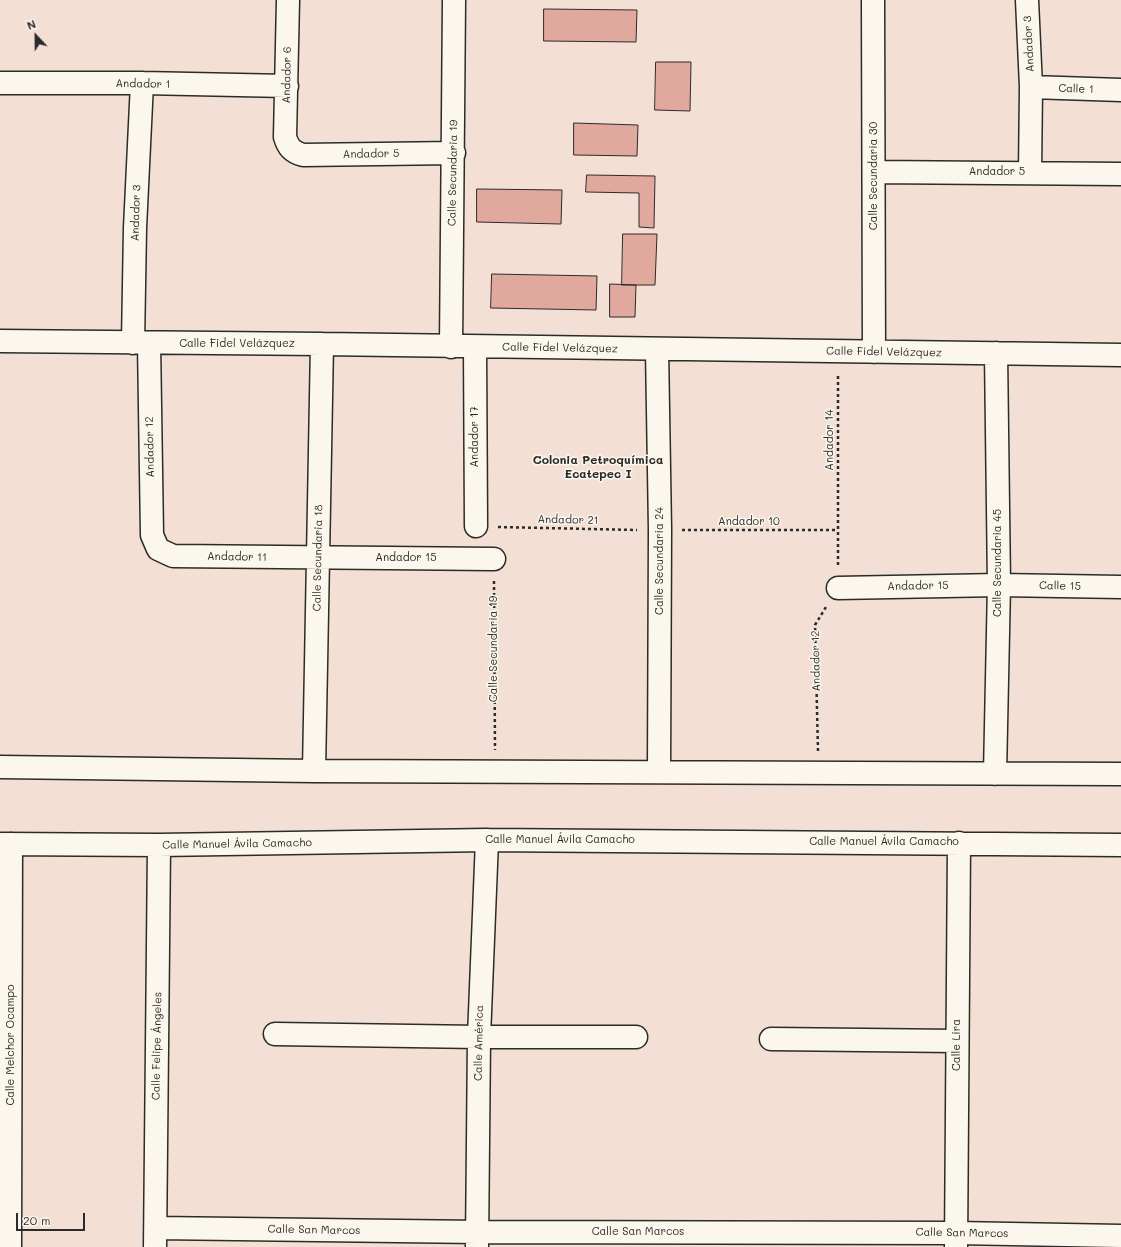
<!DOCTYPE html>
<meta charset="utf-8">
<style>
body{margin:0}
#map{position:relative;width:1121px;height:1247px;overflow:hidden;background:#f3dfd4;font-family:Mali,sans-serif}
canvas{display:block}
.north{position:absolute;left:16px;top:16px;width:40px;height:40px;-webkit-text-stroke:3px #fbf7ec;paint-order:stroke;rotate:338deg;font-size:11px;font-weight:700;line-height:16px;text-align:center;color:#2b2b2b}
.north::after{content:'';display:block;margin:auto;width:14px;height:18px;background:#2b2b2b;clip-path:polygon(50% 0,100% 100%,50% 72%,0 100%)}
.scale{position:absolute;left:16px;top:1213px;width:69px;height:18px;box-sizing:border-box;border:2px solid #2b2b2b;border-top:0;padding-left:5px;font-size:12px;line-height:14px;white-space:nowrap;color:#2b2b2b;-webkit-text-stroke:3px #fbf7ec;paint-order:stroke}
</style>
<div id="map">
<canvas width="1121" height="1247"></canvas>
<div class="north">N</div>
<div class="scale">20 m</div>
</div>
<script>
const g = document.querySelector('canvas').getContext('2d');
g.lineJoin = 'round';
function fillPath(path, color) { g.fillStyle = color; g.fill(path, 'evenodd'); }
function strokePath(path, color, width, dash) { g.strokeStyle = color; g.lineWidth = width; g.lineCap = dash ? 'butt' : 'round'; g.setLineDash(dash || []); g.stroke(path); }
function label(font, color, halo, rows, align = 'center') {
  g.font = font + ' Mali,sans-serif'; g.lineWidth = 3; g.setLineDash([]); g.textBaseline = 'middle'; g.strokeStyle = halo; g.fillStyle = color; for (const [text, x, y, turn = 0] of rows) {
    g.save(); g.translate(x, y); g.rotate((+turn || 0) * Math.PI / 180); g.textAlign = isNaN(turn) ? turn : align; if (halo) g.strokeText(text, 0, 0); g.fillText(text, 0, 0); g.restore();
  }
}
const building = new Path2D(`
 M544,9L637,10L636,42L544,41Z
 M656,62H691L690,111L655,110Z
 M574,123L638,125L637,156L574,155Z
 M587,175L655,176L654,228L639,227V193L586,192Z
 M477,189L562,190L561,224L477,222Z
 M623,234H657L655,285H622Z
 M492,274L597,276L596,310L491,308Z
 M610,284L636,285L635,317H610Z`);
fillPath(building, '#e1a89d');
strokePath(building, '#2b2b2b', 1);
const minor = new Path2D(`
 M288,0L285,137C288,147 292,152 303,155L454,153
 M873,0L874,352
 M1027,0L1031,87L1030,173
 M0,83H142L287,86
 M1031,87L1121,90
 M874,172L1121,174
 M0,341L322,344L1121,355
 M133,343L135,228L142,83
 M149,343L152,535L158,549L173,556L494,559
 M451,347L454,0
 M475,347L476,526
 M657,349L660,530L659,772
 M838,588L999,585L1121,587
 M0,767L314,771L1121,774
 M314,771L322,344
 M995,774L999,585L996,353
 M0,844L159,845L487,840L1121,845
 M275,1034L479,1037H636
 M771,1039L957,1041
 M156,1228L478,1232L956,1233L1121,1236
 M477,1246L479,1037L487,840
 M10,1247L11,844
 M155,1247L159,845
 M956,1247L959,843`);
strokePath(minor, '#2b2b2b', 25);
strokePath(new Path2D(`
 M498,527L637,530
 M682,530H838
 M838,565V374
 M494,581L495,750
 M818,751L815,625L826,607`), '#2b2b2b', 2.5, [3, 3]);
strokePath(minor, '#fbf7ec', 22);
label('11px', '#2b2b2b', '#fbf7ec', [
 ["Andador 3",1029,44,-93],
 ["Andador 6",287,75,-89],
 ["Andador 1",143,84,1],
 ["Calle 1",1076,89,2],
 ["Andador 5",371,154,-1],
 ["Andador 5",997,172],
 ["Calle Secundaria 19",453,173,-89],
 ["Calle Secundaria 30",874,176,-90],
 ["Andador 3",136,213,-88],
 ["Calle Fidel Velázquez",237,344],
 ["Calle Fidel Velázquez",560,348,1],
 ["Calle Fidel Velázquez",884,352,1],
 ["Andador 17",475,437,-90],
 ["Andador 14",830,440,-90],
 ["Andador 12",150,447,-91],
 ["Andador 21",568,520,1],
 ["Andador 10",749,522],
 ["Andador 11",237,557,1],
 ["Calle Secundaria 18",318,558,-89],
 ["Andador 15",406,558],
 ["Calle Secundaria 24",660,561,-90],
 ["Calle Secundaria 45",998,563,-90],
 ["Andador 15",918,586,-1],
 ["Calle 15",1060,586,1],
 ["Calle Secundaria 19",494,649,-90],
 ["Andador 12",816,661,-91],
 ["Calle Manuel Ávila Camacho",560,840],
 ["Calle Manuel Ávila Camacho",884,842],
 ["Calle Manuel Ávila Camacho",237,844,-1],
 ["Calle América",479,1043,-89],
 ["Calle Melchor Ocampo",11,1045,-90],
 ["Calle Lira",957,1045,-90],
 ["Calle Felipe Ángeles",157,1046,-89],
 ["Calle San Marcos",314,1230,1],
 ["Calle San Marcos",638,1232],
 ["Calle San Marcos",962,1233,1]
]);
label('bold 12px', '#2b2b2b', '#fbf7ec', [
 ["Colonia Petroquímica",598,460],
 ["Ecatepec I",598,474]
]);
</script>
